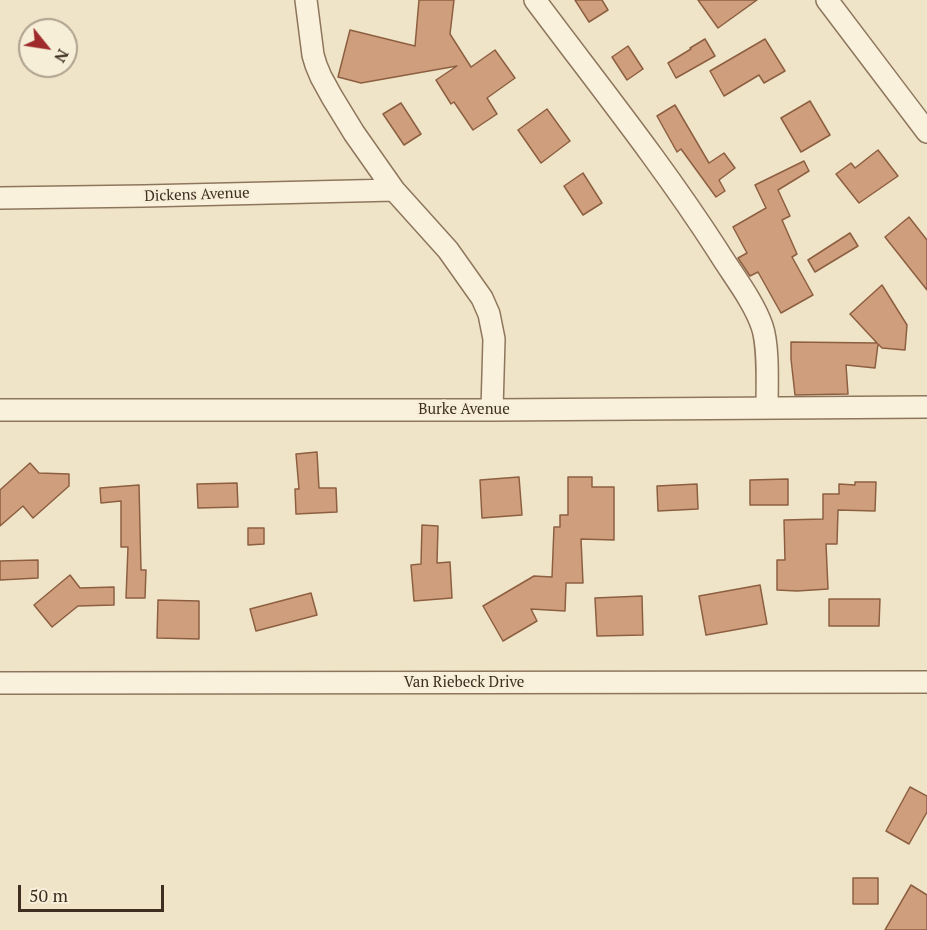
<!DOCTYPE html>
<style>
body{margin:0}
#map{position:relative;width:927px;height:930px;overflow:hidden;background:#f0e4c8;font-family:"PT Serif",serif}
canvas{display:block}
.north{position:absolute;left:18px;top:18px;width:60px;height:60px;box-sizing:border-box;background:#f7eed8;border:2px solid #ada18e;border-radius:50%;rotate:120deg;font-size:16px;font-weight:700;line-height:24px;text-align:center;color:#3d2e20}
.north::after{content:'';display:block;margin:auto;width:21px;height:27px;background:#9e2a2b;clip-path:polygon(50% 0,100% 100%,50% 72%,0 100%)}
.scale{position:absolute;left:18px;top:885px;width:146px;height:27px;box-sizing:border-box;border:3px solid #3d2e20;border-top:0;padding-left:8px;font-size:18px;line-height:21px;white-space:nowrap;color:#3d2e20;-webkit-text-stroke:4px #f7eed8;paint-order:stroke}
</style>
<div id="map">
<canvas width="927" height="930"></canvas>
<div class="north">N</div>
<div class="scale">50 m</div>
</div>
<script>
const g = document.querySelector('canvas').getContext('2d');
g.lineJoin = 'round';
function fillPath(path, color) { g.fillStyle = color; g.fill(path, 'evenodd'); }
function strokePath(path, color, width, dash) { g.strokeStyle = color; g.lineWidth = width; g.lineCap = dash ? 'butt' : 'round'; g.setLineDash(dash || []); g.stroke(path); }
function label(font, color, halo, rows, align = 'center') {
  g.font = font + ' "PT Serif",serif'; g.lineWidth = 5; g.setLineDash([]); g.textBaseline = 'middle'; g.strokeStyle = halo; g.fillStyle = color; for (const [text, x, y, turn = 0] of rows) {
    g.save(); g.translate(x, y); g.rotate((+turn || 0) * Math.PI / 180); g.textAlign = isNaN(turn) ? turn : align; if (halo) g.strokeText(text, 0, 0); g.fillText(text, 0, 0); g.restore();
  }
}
const building = new Path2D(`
 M419,0H454L450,34L471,67L495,50L515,78L487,98L497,114L473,130L454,102L451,104L436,80L457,66L361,83L338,77L350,30L415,46Z
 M575,0H602L608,10L589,22Z
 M698,0H757L718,28Z
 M705,39L715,56L676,78L668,63L691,49L690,48Z
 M765,39L785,71L764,83L759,75L724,96L710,71Z
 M628,46L643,69L627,80L612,57Z
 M810,101L830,135L801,152L781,118Z
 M401,103L421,134L404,145L383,114Z
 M675,105L709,163L724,153L735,168L719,180L725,191L716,197L681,149L677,152L657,116Z
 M547,109L570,141L541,163L518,130Z
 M878,150L898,176L859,203L836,174L851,163L855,168Z
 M804,161L809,171L778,190L790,216L782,220L797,254L792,257L813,295L781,313L758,272L750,276L738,258L747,253L733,227L766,208L755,185Z
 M583,173L602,203L583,215L564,186Z
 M909,217L927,240V290L885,237Z
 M850,233L858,246L815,272L808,260Z
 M882,285L907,325L905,350L882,348L878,344L875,368L846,365L848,394L795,395L791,359V342L877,343L850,314Z
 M317,452L319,488H336L337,512L296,514L295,489H299L296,454Z
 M30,463L39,473L69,474V486L33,518L23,506L0,526V490Z
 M519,477L522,515L482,518L480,480Z
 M568,477H592V487H614V540L581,539L583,583H566L565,611L531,609L537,621L503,641L483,606L534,576L552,577L554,527H560V515H568Z
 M788,479V505H750V480Z
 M855,482H876L875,511L838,510L837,544H826L828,589L797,591L777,590V560H785L784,520L823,519V494H839V484L855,485Z
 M237,483L238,507L198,508L197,484Z
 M697,484L698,509L658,511L657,486Z
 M139,485L141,570H146L145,598H126L128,547H121V501L101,503L100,488Z
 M422,525L438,526L437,563L450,562L452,598L414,601L411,565L421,564Z
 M248,528H264V544L248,545Z
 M38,560V578L0,580V561Z
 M70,575L80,588L114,587V605L78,606L52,627L34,605Z
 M760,585L767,624L706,635L699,596Z
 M311,593L317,615L256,631L250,609Z
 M642,596L643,635L597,636L595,598Z
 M829,599H880L879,626H829Z
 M158,600L199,601V639L157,638Z
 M910,787L927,796V812L909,844L886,831Z
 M853,878H878V904H853Z
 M911,885L927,895V930H885Z`);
fillPath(building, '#cf9f7d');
strokePath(building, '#8d5f41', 1.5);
const minor = new Path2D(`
 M306,0L313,55L316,65L321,77L332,97L354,133L394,190L448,250L482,298L489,314L494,339L492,410
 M535,0C597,83 662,164 718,251C732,274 753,300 762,326C769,346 767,385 767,407
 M827,0L927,132
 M0,198L144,196L394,190
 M0,410H492L927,407
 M0,683L927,682`);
strokePath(minor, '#8d765c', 24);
strokePath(minor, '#faf1dc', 21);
label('15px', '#3d2e20', '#f7eed8', [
 ["Dickens Avenue",197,195,-2],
 ["Burke Avenue",464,410],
 ["Van Riebeck Drive",464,683]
]);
</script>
